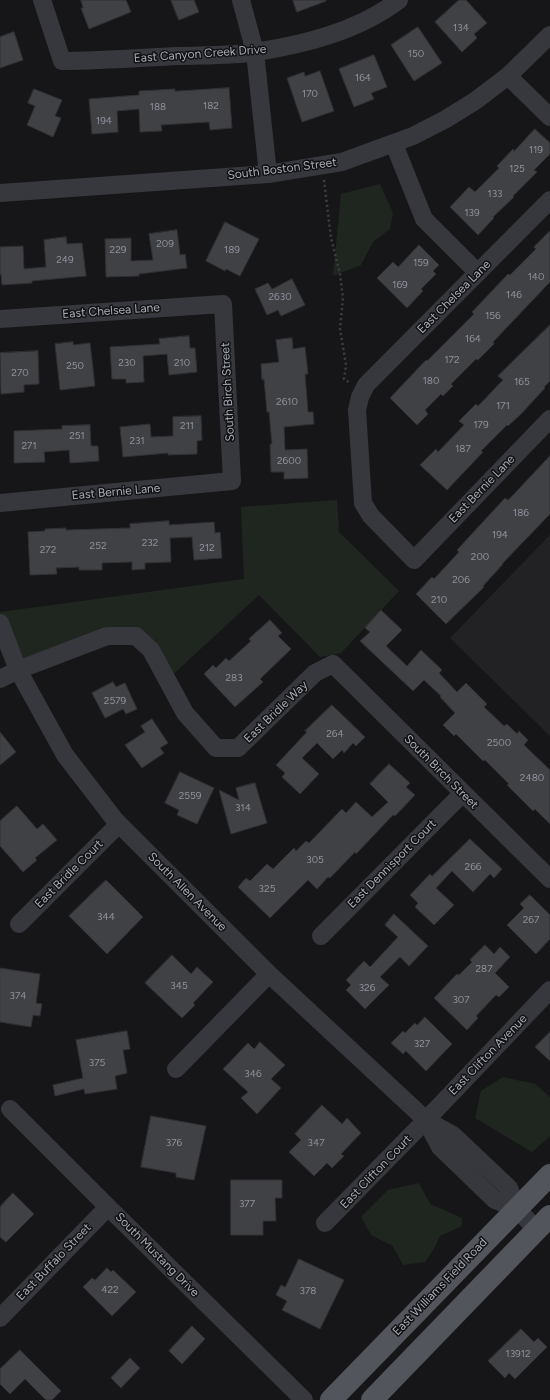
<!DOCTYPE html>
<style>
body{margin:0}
canvas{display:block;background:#161618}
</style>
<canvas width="550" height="1400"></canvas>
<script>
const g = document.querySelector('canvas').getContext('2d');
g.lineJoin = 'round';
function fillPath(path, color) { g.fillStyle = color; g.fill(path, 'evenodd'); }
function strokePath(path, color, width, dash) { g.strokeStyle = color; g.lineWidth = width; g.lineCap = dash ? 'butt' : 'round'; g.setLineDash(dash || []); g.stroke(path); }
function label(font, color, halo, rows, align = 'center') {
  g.font = font + ' Figtree,sans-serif'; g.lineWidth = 3; g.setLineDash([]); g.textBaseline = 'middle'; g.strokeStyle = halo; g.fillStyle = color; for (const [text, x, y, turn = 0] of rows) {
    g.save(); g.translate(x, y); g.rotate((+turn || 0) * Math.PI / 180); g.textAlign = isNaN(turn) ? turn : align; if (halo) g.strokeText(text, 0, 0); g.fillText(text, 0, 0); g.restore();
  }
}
fillPath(new Path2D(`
 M550,535V736L450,638Z`), '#222225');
fillPath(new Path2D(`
 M380,184L393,213L390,229L373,242L361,265L333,276L341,194Z
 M337,500L339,532L399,591L341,653L320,657L259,595L167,680L136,636L18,670L0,623V612L244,579L241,507Z
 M503,1077L535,1084L550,1097V1136L532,1152L475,1118L481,1091Z
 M419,1183L430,1204L462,1218V1226L440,1236L435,1247L425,1262L403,1265L393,1246L371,1235L361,1217L388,1190Z`), '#1e261f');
const building = new Path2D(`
 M81,0H126L131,12L89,29L81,8H83Z
 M171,0H194L199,12L179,20Z
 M293,0H326V1L297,12Z
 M459,0H466L487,23L474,34L477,38L462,52L435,22Z
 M418,27L442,63L414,81L391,45Z
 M14,32L23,60L0,68V37Z
 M374,55L387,87L371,93L374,99L354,107L339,69Z
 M320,71L334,111L302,122L287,78L304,72L305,76Z
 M229,88L232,128L210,130L209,122L161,125L162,131L140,132L139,109L117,111L118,132L92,134L89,99L139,95V91L175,89V91Z
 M34,89L62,100L55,116L61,118L53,137L27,125L35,106L28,103Z
 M535,129L550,143V154L534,170L537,172L513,196L514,197L493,217L494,218L478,235L450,207L469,187L475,192L499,168L497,166L513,149L514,151Z
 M225,222L259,239L240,276L226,269L225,271L206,261Z
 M177,230L180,255L185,254L187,268L139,274V276L106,277L105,239L131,238V261L153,260L149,234Z
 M550,231V282L493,342L494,344L478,360L476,359L451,384L453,386L443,396L441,394L425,410L428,414L417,425L390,398L426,360L427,361L474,314L472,312L508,274L510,275L536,249L534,247Z
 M66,237L67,244L82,243L86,276L32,281V283L2,285L1,274L0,275V247L23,246L24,269L46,267L44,240Z
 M419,245L439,265L433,271L436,274L421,289L423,291L407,308L377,278L393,262L398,267Z
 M292,279L305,305L281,316L278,310L267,315L255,289L268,283L272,289Z
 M550,325V381L544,387L545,388L521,414L508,426L507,425L481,451L483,452L447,490L420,465L436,449L438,452L464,425L459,421L476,404L478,406L503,380L498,376Z
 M189,336L190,348H195L197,372L169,375L167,354L143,356L144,382L126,383V379H112L110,347L160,344L159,339Z
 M292,338L293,349L305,347L308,374H305L308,412H313L314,424L284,427L285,450L307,449L308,478L284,479V472H271L270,444H272L269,412H267L264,379L262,380L261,364L279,362L276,340Z
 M73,342V345L90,343L95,386L60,390L55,344Z
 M38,351L39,384L24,385V392L1,394L0,353Z
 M201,416L202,440L197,441V454L168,455V453L123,457L120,427L150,424L151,437L173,436V417Z
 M90,425L91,446H98L99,461L70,463L69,450L44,452L45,462L14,463V431L62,429V426Z
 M550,456V514L502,564H503L483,586L484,587L446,624L416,594L432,577L434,579L459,552L457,550L505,498L508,500Z
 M169,521V525L214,522L215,533L220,532L222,558L194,560L192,537L170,538L171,562L145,563V569L132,570V562L102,563V570H79V567L56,568L57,574L30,575L28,532L45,531V529L66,528V530L130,528V524Z
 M381,610L402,630L386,646L407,666L421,650L442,670L439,673L457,692L466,683L487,704L484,707L504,726L507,724L517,734L519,731L528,740L524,745L550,770V824L535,809L533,811L507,785L509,784L485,760L483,761L456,734L454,736L443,725L455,713L440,697L441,696L424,680L413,691L360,641L370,632L365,628Z
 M270,620L282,633L278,636L291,649L260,679L263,682L235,707L204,674L213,665L216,668L226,658L229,661L251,641L249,639Z
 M113,682L116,687L125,683L137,709L126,714L123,709L105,718L92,693Z
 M332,705L365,737L356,746L353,743L344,753L342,750L333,759L317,743L302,758L319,774L300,794L282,777L285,773L276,765L307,732L305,731Z
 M152,719L168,743L160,748L164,753L142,768L125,745L145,732L141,726Z
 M0,732L16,752L0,765Z
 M389,764L410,783L406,787L415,795L395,816L393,815L356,854L355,852L330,878L328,877L317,889L308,880L270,918L238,887L246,878L250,881L267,864L273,869L294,848L296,851L306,841L309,843L342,809L346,813L356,802L372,817L388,802L370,784Z
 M180,772L214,788L197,824L177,815L179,810L165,803Z
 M255,783L267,823L231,834L219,790L239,800L236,788Z
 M17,806L37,829L43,824L57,840L35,858L37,860L23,872L0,846V821Z
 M470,839L502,869L494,878L490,874L473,892L452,871L436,888L454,905L434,925L415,907L418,903L410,895L430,874L432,876Z
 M106,880L143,917L107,954L69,916Z
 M530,895L550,915V939L536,954L507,925L524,908L520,904Z
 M394,914L428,946L409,966L400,957L380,977L389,985L365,1009L346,990L351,985L346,980L364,961L370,967L398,937L385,925Z
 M485,945L494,954L500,947L510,957L495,973L509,987L499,997L496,995L476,1016L478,1018L467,1030L434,998L457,974L459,975L472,962L470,960Z
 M172,955L191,974L197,967L213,982L193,1003L195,1005L182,1018L145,983Z
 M0,968L40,974L36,1003L42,1004L40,1016L33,1015L31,1027L0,1022Z
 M425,1017L452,1044L426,1071L406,1051L403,1054L391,1043L403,1031L405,1033L415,1023L417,1025Z
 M127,1031L130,1049L123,1050L127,1073L115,1076L117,1089L85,1094L84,1089L55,1096L53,1085L83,1078L76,1040Z
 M550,1032V1061L535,1047Z
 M260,1042L285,1065L271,1079L281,1088L257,1114L241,1098L248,1092L223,1069L248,1043L254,1049Z
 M322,1105L342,1124L347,1118L361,1133L341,1154L344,1156L332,1168L327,1163L314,1176L289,1152L301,1140L295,1134Z
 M151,1116L206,1126L194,1180L176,1177V1173L141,1167Z
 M231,1180H282V1198H275L276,1221H263V1235H231Z
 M13,1193L34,1214L6,1242L0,1237V1207Z
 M299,1259L344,1280L320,1329L282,1310L287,1301L276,1295L281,1285L285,1287Z
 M107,1268L111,1272L113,1270L136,1292L112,1316L83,1287L92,1278L95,1280Z
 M192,1326L205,1339L182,1364L169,1351Z
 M521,1329L534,1342L538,1338L547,1347L515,1379L509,1373L505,1378L488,1361Z
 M20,1350L61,1391L52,1400H46L25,1379L10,1394L0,1384V1369Z
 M130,1358L140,1368L121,1388L111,1378Z`);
fillPath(building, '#404145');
strokePath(building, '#303034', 1);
strokePath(new Path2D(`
 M324,180L331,238L340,274L343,298L340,329L346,365L344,379L350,383`), '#3d3f44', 2.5, [2, 3]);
strokePath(new Path2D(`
 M42,0L62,61C100,61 139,58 177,56C202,55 231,56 256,52C306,44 358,31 399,0
 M241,0L255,52L268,174
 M508,76L550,117
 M394,144L424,219L478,273
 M0,193L268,174L342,162L413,136L446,119L475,101L508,76L550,35
 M550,200L366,385L360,397L357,410L363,503L371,516L414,560L550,419
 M0,319L223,304L232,481L0,503
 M0,623L18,670L65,755L115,820L269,974L426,1120L453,1135L509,1188L517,1209
 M0,679L18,670L107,636H136L151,650L185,713L216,748H238L315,673L333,664L550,879
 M19,924L119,824
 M321,936L463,793
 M176,1069L269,974
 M10,1109L108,1207L304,1400
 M426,1120L440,1147L495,1200L517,1209L537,1230
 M325,1223L426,1120L550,990
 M0,1318L108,1207`), '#37383d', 18);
strokePath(new Path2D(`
 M331,1400L550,1175
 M372,1400L550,1216`), '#53555c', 22);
label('10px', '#8e929b', null, [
 ["134",461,28],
 ["150",416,54],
 ["164",363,78],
 ["170",310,94],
 ["182",211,106],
 ["188",158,107],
 ["194",104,121],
 ["119",536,150],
 ["125",517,169],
 ["133",495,194],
 ["139",472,213],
 ["209",165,244],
 ["229",118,250],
 ["189",232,250],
 ["249",65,260],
 ["159",421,263],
 ["140",536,277],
 ["169",400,285],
 ["146",514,295],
 ["2630",280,297],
 ["156",493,316],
 ["164",473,339],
 ["172",452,360],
 ["230",127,363],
 ["210",182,363],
 ["250",75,366],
 ["270",20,373],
 ["180",431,381],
 ["165",522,382],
 ["2610",287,402],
 ["171",503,406],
 ["179",481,425],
 ["211",187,426],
 ["251",77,436],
 ["231",137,441],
 ["271",29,446],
 ["187",463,449],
 ["2600",289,461],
 ["186",521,513],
 ["194",500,535],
 ["232",150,543],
 ["252",98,546],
 ["212",207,548],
 ["272",48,550],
 ["200",480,557],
 ["206",461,580],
 ["210",439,600],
 ["283",234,678],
 ["2579",115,701],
 ["264",335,734],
 ["2500",499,743],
 ["2480",532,778],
 ["2559",190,796],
 ["314",243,808],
 ["305",315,860],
 ["266",473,867],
 ["325",267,889],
 ["344",106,917],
 ["267",531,920],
 ["287",484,969],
 ["345",179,986],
 ["326",367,988],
 ["374",18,996],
 ["307",461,1000],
 ["327",422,1044],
 ["375",97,1063],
 ["346",253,1074],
 ["376",174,1143],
 ["347",316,1143],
 ["377",247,1204],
 ["422",110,1290],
 ["378",308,1291],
 ["13912",518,1354]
]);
label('12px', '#a8adb8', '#111113', [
 ["East Canyon Creek Drive",200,54,-4],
 ["South Boston Street",282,169,-7],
 ["East Chelsea Lane",454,297,-45],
 ["East Chelsea Lane",111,311,-4],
 ["South Birch Street",228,392,-93],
 ["East Bernie Lane",482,489,-46],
 ["East Bernie Lane",116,492,-5],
 ["East Bridle Way",276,712,-44],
 ["South Birch Street",441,772,45],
 ["East Dennisport Court",392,864,-45],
 ["East Bridle Court",69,874,-45],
 ["South Allen Avenue",187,892,45],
 ["East Clifton Avenue",488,1055,-46],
 ["East Clifton Court",376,1172,-46],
 ["South Mustang Drive",157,1255,45],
 ["East Buffalo Street",54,1262,-46],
 ["East Williams Field Road",440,1287,-46]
]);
</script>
